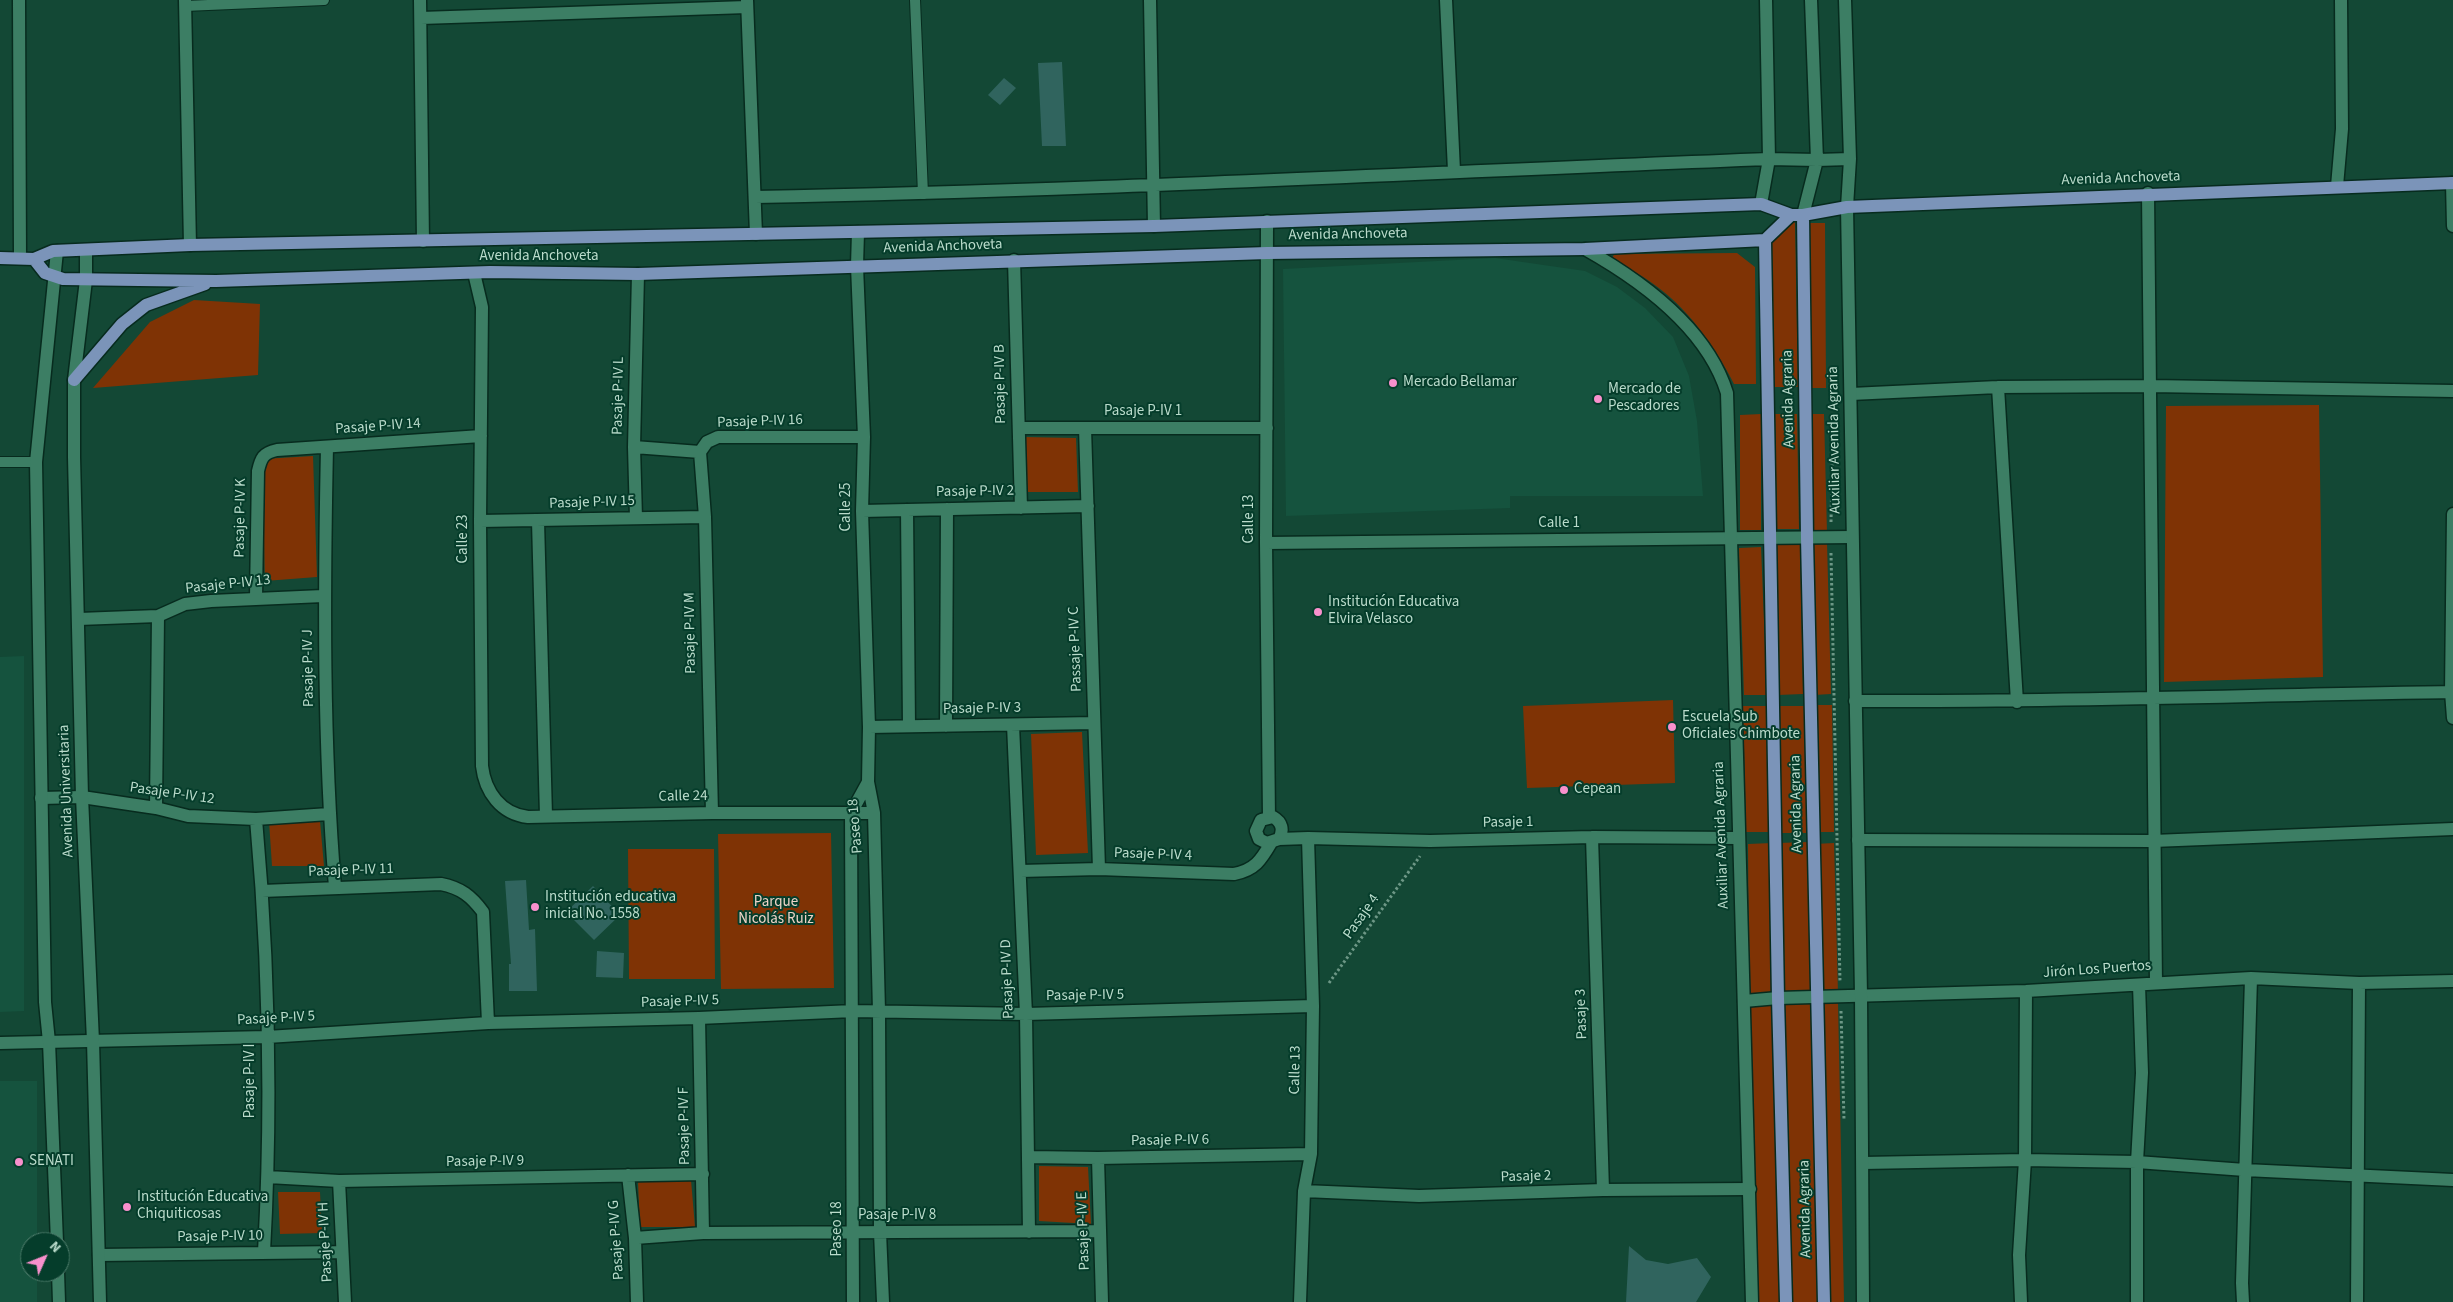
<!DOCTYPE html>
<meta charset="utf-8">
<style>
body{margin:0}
#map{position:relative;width:2453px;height:1302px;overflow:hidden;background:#134835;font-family:"Source Sans 3",sans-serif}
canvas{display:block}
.north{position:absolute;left:20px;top:1232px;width:50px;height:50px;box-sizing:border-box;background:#053d2b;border:1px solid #4d7c6b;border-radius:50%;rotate:46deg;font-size:14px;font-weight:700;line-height:20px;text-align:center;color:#badbcb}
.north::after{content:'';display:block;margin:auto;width:18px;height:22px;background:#f890cc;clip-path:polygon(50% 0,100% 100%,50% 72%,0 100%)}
</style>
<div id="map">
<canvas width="2453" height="1302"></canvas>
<div class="north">N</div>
</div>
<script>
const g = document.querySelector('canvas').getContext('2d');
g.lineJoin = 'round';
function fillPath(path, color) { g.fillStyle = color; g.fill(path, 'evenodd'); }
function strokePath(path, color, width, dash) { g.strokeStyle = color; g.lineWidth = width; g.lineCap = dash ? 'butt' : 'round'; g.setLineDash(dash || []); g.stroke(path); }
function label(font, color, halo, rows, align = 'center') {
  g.font = font + ' "Source Sans 3",sans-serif'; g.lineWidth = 4; g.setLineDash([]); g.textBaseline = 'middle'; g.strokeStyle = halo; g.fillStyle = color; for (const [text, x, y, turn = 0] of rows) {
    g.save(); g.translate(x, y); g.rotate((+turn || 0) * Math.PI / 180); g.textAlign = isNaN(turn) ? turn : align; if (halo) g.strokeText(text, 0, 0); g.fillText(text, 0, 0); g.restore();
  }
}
fillPath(new Path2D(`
 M1495,258L1585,271L1617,287L1645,308L1673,337L1689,376L1697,421L1703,496H1510V508L1286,516L1283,269Z
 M24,656V1011L0,1012V657Z
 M0,1081H37V1242H30V1272H37V1302H0Z`), '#15533e');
fillPath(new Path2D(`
 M1795,222L1798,387H1772L1770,243L1790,223Z
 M1805,223H1825L1826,388H1806Z
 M1737,253L1755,267L1756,384H1734C1715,346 1687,307 1652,283C1640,274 1625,267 1612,259L1614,254Z
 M194,300L260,304L258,375L93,388L150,322Z
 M2319,405L2323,677L2164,682L2166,406Z
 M1761,414V530H1740V415Z
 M1775,414H1797L1799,529H1777Z
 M1808,414H1824L1827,533H1811Z
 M1024,437L1076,438L1078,492H1026Z
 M313,456L317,577L265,581L262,459Z
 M1810,542H1827L1831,694L1814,695Z
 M1775,544H1800L1803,694L1778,695Z
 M1761,547L1767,695H1744L1739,548Z
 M1673,700L1675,783L1527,788L1523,706Z
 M1814,705H1832L1834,832H1816Z
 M1743,706H1768L1771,832H1746Z
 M1778,706H1807L1808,833H1779Z
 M1082,732L1088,853L1036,855L1031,734Z
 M269,821H320L324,866H272Z
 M831,833L834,988L721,989L718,834Z
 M1809,842L1813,994L1781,995L1777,843Z
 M1772,843L1775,994L1749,995L1748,844Z
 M1834,843L1838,993H1820L1815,844Z
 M628,849H714L715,979H629Z
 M1821,1001H1838L1844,1302H1828Z
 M1775,1002L1782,1302H1757L1750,1003Z
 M1813,1002L1820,1302H1790L1783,1003Z
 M1039,1166L1088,1167L1091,1224L1039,1221Z
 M691,1180L695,1227H640L638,1182Z
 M278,1192H320L322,1233L280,1234Z`), '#7f3305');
fillPath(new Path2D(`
 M1062,62L1066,146H1042L1038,63Z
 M1004,78L1016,88L1000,105L988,95Z
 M526,880L529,930L535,929L537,991H509V964H511L505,881Z
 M593,886L620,915L594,940L566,912Z
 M597,951L624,953L623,978L596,977Z
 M1629,1246L1646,1260L1668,1264L1697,1258L1711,1277L1696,1302H1626Z`), '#30645e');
const lane = new Path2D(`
 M915,0L923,194
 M185,6L324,0
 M0,462H36`);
const street = new Path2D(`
 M19,0L20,257
 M185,0L190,245
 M420,0L423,241
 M747,0L756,234
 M1150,0L1154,226
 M1446,0L1454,171
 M1845,0L1850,159L1847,207
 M421,18L747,7
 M2452,183L2453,226
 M2337,186L2342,129L2341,0
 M2148,193L2156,983
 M755,197C1093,191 1431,172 1769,159L1817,160L1811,0
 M1761,204L1769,159L1766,0
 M1803,215L1817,160L1850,159
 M1267,221L1266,543L1269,817
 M858,232L857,266L864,437L862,511L869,727L868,782L874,813L879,1011L880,1232L883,1302
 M1014,260L1021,508
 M474,273L482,307L480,521L482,766C485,792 501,814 528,817L712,813H874
 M1998,387L2017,702
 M1851,394L1998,387L2151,386L2453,391
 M1019,428H1267
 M1085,428L1099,869
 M327,447C324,594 323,741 335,887
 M634,447L700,452L707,442L718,437H864
 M700,452L705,517L712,813
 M907,510L909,726
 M862,511L1088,506
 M2453,514L2451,692L2453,718
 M636,518L634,447L638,274
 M480,521L705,517
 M538,521L546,816
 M1266,543L1852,537
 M256,597L258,471C261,458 263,453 277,450L481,436
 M79,619L158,616L185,604L211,601L323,596
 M1855,701C2053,702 2252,695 2451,692
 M1013,725L1026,1014L1029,1232
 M946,726L947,509
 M869,727L1094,723
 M41,798L82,797L156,808L188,816L256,819L329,814
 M156,808L158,616
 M256,819C269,963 272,1108 264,1252
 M1592,837L1603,1190
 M1279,839C1284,830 1282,822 1273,817L1261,820L1256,831L1259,839L1267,843L1279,839L1308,838L1430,841L1592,837L1738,838
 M1858,840L2153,841L2453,829
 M1020,871L1099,869L1234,874C1255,870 1261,860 1271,843
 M262,891L441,884C461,888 471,896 483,912L488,1023
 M1744,1001L1778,998L2026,991L2251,978L2359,983L2453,981
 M699,1018L703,1233
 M0,1043L267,1037L488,1023L699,1018L853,1011L1026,1014L1313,1006
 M1029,1157L1098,1158L1311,1154
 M1098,1158L1102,1302
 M1863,1163L2025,1160L2137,1162L2245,1170L2453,1180
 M628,1175L635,1238L637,1302
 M268,1177L339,1181L703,1174
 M339,1181L345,1302
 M1304,1191L1419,1196L1603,1190L1750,1189
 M635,1238L703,1233L1100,1231
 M99,1255L342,1252
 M853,1302L851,813L868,782
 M1300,1302L1304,1191L1311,1154L1313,1006L1308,838
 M2021,1302L2019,1255L2025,1160L2026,991
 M2137,1302V1162L2142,1073L2139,985
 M2243,1302L2242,1283L2251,978
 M2357,1302L2359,983`);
const secondary = new Path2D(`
 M1847,207L1861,995L1863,1302
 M1585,249C1642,281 1707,328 1727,393L1752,1302
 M86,251V280L74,380V457L82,797L93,1041L100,1302
 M57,1242L49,1042L45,1002L36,462L57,251
 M58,1272L59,1302`);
const primary = new Path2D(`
 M1803,215L1807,538L1824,1302
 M1765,240L1778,998L1786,1302
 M0,258L34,259L53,251L190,245L1154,226L1761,204L1791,215H1803L1847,207L2453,183
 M34,259L45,273L63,279L216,281L490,272L638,274L1267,253L1585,249L1765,240L1791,215
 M74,380L122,324L146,305L205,284`);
strokePath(lane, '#072b1e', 12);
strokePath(street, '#072b1e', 15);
strokePath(secondary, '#072b1e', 15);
strokePath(primary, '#072b1e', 15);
strokePath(new Path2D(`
 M1831,522L1833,418
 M1831,553L1840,982
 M1329,983L1420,856
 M1841,1011L1844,1120`), '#6d9786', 3, [2.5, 2.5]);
strokePath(lane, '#3c7e64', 10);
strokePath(street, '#3c7e64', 12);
strokePath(secondary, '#3c7e64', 12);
strokePath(primary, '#7b94b9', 12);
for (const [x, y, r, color] of [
 [1393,383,5,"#f890cc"],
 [1598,399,5,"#f890cc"],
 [1318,612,5,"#f890cc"],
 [1672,727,5,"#f890cc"],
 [1564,790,5,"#f890cc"],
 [535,907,5,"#f890cc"],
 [19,1162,5,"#f890cc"],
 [127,1207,5,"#f890cc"]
]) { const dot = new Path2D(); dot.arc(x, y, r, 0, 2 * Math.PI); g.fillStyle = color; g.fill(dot); strokePath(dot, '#053d2b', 2); }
label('15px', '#badbcb', '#053d2b', [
 ["Avenida Anchoveta",2121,179,-2],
 ["Avenida Anchoveta",1348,235,-1],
 ["Avenida Anchoveta",943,247,-2],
 ["Avenida Anchoveta",539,257],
 ["Pasaje P-IV B",1001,384,-91],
 ["Pasaje P-IV L",619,396,-89],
 ["Avenida Agraria",1789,399,-91],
 ["Pasaje P-IV 1",1143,412],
 ["Pasaje P-IV 16",760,422,-2],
 ["Pasaje P-IV 14",378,427,-4],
 ["Auxiliar Avenida Agraria",1835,440,-91],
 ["Pasaje P-IV 2",975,492,-1],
 ["Pasaje P-IV 15",592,503,-2],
 ["Calle 25",847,507,-90],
 ["Pasaje P-IV K",241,518,-89],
 ["Calle 13",1250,519,-90],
 ["Calle 1",1559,524],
 ["Calle 23",464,539,-90],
 ["Pasaje P-IV 13",228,585,-6],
 ["Pasaje P-IV M",691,633,-91],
 ["Passaje P-IV C",1076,649,-92],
 ["Pasaje P-IV J",309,668,-91],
 ["Pasaje P-IV 3",982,709,-1],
 ["Avenida Universitaria",67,791,-92],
 ["Pasaje P-IV 12",172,794,8],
 ["Calle 24",683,797,-1],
 ["Avenida Agraria",1797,804,-91],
 ["Pasaje 1",1508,823,-1],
 ["Paseo 18",856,826,-95],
 ["Auxiliar Avenida Agraria",1722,835,-92],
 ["Pasaje P-IV 4",1153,855,2],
 ["Pasaje P-IV 11",351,871,-2],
 ["Pasaje 4",1362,917,-55],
 ["Jirón Los Puertos",2097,970,-4],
 ["Pasaje P-IV D",1008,979,-92],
 ["Pasaje P-IV 5",1085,996,-1],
 ["Pasaje P-IV 5",680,1002,-2],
 ["Pasaje 3",1582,1014,-92],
 ["Pasaje P-IV 5",276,1019,-3],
 ["Calle 13",1296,1070,-89],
 ["Pasaje P-IV I",251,1081,-90],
 ["Pasaje P-IV F",685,1126,-91],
 ["Pasaje P-IV 6",1170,1141,-1],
 ["Pasaje P-IV 9",485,1162,-1],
 ["Pasaje 2",1526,1177,-2],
 ["Avenida Agraria",1806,1209,-91],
 ["Pasaje P-IV 8",897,1216],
 ["Paseo 18",838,1229,-90],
 ["Pasaje P-IV E",1084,1231,-92],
 ["Pasaje P-IV 10",220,1237,-1],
 ["Pasaje P-IV G",617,1240,-94],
 ["Pasaje P-IV H",326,1242,-93]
]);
label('15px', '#badbcb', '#053d2b', [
 ["Mercado Bellamar",1403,383],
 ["Mercado de",1608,390],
 ["Pescadores",1608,407],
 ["Institución Educativa",1328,603],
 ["Elvira Velasco",1328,620],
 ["Escuela Sub",1682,718],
 ["Oficiales Chimbote",1682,735],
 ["Cepean",1574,790],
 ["Institución educativa",545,898],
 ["inicial No. 1558",545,915],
 ["SENATI",29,1162],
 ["Institución Educativa",137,1198],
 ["Chiquiticosas",137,1215]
], 'left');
label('15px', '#eed3c7', '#053d2b', [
 ["Parque",776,903],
 ["Nicolás Ruiz",776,920]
]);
</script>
